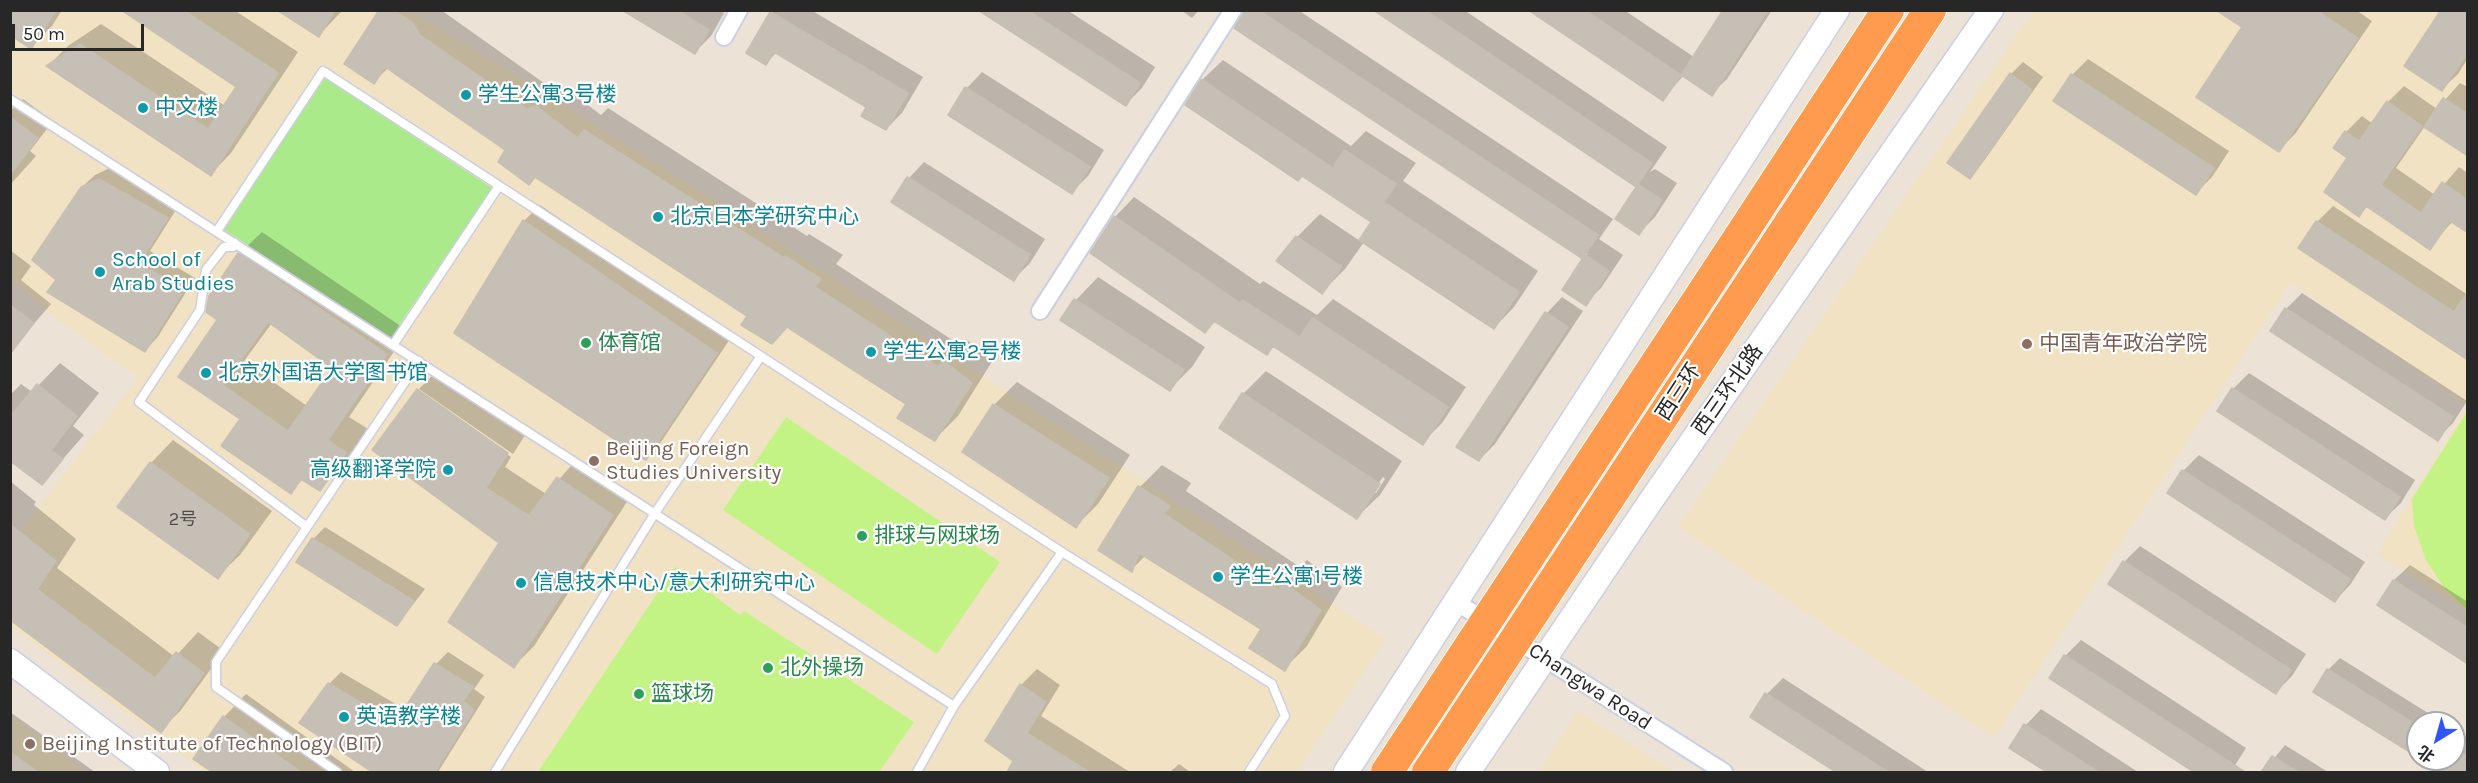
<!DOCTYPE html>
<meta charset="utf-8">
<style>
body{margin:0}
#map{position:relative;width:2478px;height:783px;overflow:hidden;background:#ece2d6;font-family:Karla,"Noto Sans SC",sans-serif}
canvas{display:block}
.frame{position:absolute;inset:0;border:12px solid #272727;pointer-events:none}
.north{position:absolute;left:2406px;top:711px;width:60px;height:60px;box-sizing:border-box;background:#fff;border:2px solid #a9a9a9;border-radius:50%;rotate:217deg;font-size:16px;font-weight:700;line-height:24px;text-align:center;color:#272727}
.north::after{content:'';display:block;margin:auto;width:21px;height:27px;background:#3055ff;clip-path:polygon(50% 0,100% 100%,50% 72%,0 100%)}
.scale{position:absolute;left:12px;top:24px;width:132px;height:27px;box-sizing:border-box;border:3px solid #272727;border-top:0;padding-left:8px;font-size:18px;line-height:21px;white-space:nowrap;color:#272727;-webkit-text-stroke:4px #fff;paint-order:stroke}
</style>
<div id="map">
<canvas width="2478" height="783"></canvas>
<div class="frame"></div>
<div class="north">北</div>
<div class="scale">50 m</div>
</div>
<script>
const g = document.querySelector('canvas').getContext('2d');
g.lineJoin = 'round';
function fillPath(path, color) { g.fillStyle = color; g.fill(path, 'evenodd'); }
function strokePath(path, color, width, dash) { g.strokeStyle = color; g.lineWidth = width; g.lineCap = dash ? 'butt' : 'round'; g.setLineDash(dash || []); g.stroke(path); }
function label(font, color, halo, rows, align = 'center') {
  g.font = font + ' Karla,"Noto Sans SC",sans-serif'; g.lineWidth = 4.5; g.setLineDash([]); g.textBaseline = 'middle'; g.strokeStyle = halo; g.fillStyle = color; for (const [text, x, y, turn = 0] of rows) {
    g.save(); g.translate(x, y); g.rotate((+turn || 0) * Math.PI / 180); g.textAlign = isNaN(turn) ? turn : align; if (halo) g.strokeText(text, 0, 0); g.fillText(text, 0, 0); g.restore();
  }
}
fillPath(new Path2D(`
 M11,11H412L666,169L1386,639L1297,772H204L11,627L10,545L138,377L51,315L11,279Z
 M2033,11H2467V612L2377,554L2467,406L2291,282L1994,738L1678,527Z
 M1578,711L1674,772H1538Z
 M11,716L87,772H11Z`), '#f0e2c2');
fillPath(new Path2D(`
 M325,78L492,188L391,337L223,229Z`), '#abea8b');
fillPath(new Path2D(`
 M2467,412L2468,609H2467L2445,589L2426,560L2414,526L2412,499Z
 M786,417L1000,562L937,654L723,510Z
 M675,567L740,615L744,611L914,722L879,772H538Z`), '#c4f385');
fillPath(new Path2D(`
 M10,10H62L52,26L31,47Z
 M123,10H234L298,52L231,153L211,174L48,66L68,46L101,24L225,106L238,87Z
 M280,10H343L319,35Z
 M381,10H441L551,88L560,84L601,115L608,108L807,236L809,234L843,255L836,264L960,345L966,339L993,360L958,416L935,439L908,404L788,326L749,315L536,176L529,183L507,150L388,68L374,82Z
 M625,10H719L724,13L711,36L695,52Z
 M774,10H811L923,77L902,113L886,129L868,106L777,52L766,63L748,52Z
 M985,10H1067L1155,67L1142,88L1126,104Z
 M1181,10H1199L1192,18Z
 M1245,10H1298L1613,219L1599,239L1623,255L1601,288L1585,304L1564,290L1588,253L1582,257Z
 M1376,10H1464L1667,147L1650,172L1655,169L1677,183L1655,217L1639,233L1638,186Z
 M1531,10H1624L1694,57L1725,10H1772L1727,79L1711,94L1684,75L1663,99Z
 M2219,10H2356L2372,21L2295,134L2279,150L2244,27Z
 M2468,10V58L2458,74L2442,89Z
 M2088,59L2229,151L2212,177L2196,193L2055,100L2072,75Z
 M1223,60L1351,146L1366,131L1416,163L1403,181L1538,271L1514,307L1494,328L1364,242L1345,269L1322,292L1297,237L1320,214L1360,241L1373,222L1202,80Z
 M2023,62L2043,77L1981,165L1970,177L2011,74Z
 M982,72L1104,150L1088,176L1072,192L967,88Z
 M2460,83L2468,87V154L2425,126L2396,168L2435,195L2459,167L2468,173V231L2453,221L2429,248L2368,206L2359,215L2346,132L2362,116L2373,124L2388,102L2404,86L2437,109Z
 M23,99L53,121L30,151L36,156L10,185V111Z
 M924,162L1045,239L1030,263L1014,279L893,202L909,178Z
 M112,167L179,205L150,251L195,278L157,338L145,350L59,280L82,187L95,175Z
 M1134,197L1260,284L1263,281L1317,315L1333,299L1466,387L1442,423L1422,443L1275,345L1267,353L1216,321L1205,331L1115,217Z
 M540,205L732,336L661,442L646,458L524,221Z
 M2333,206L2468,295V358L2300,247L2317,222Z
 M262,232L408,331L349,417L368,429L342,467L319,490L303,479L290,492L242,419L180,377L220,320L239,254ZM272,323L335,367L307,406L244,361Z
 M10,250L31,266L21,280L51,304L14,347L10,344Z
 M1098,277L1205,347L1192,367L1170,389L1062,320L1076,300Z
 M2302,293L2467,401L2453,423L2437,439L2286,309Z
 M1562,297L1583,311L1495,444L1479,460L1547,313Z
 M60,363L99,393L73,426L84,435L42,483L10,459V395L21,384L32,392Z
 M438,370L527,432L513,454L419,389V393L511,457L505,467L546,494L578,458L632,494L534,646L514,666L450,622L501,543L374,450L418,390Z
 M1266,371L1402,461L1380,495L1357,517L1243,394ZM1383,477L1385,479L1376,493H1372Z
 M2249,373L2415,480L2401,503L2385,518L2219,411L2233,389Z
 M1017,382L1130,455L1098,504L1075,527L964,452L994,405Z
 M173,440L272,511L240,555L217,577L151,463Z
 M2199,455L2365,562L2350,585L2335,601L2183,471Z
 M1162,465L1191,483L1186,491L1300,567L1307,560L1342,587L1307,646L1284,669L1263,629L1146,555L1131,570L1140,487Z
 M10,481L36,502L34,505L76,539L57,568L175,657L198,632L224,651L181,710L160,731L10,618Z
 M325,527L425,589L397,625L313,539Z
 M2140,546L2306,654L2292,676L2276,692L2124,562Z
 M2410,565L2468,602V662L2379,604L2394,580Z
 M2081,640L2246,748L2232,770L2229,772H2197L2051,678L2065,656Z
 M448,652L484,675L474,689L485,697L438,772H375L301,723L329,684L341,672L406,710L436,664Z
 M2340,658L2444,723H2418V756L2328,670Z
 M1037,669L1060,685L1041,716L1130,772H1009L1015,760L987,740L1021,685Z
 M1783,678L1928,772H1839L1752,716L1767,694Z
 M246,694L355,772H215L195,758L224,717Z
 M2041,709L2138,772H2050L2011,747L2026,725Z
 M10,712L95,772H10Z
 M2454,729L2468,738V772H2444L2423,759H2454Z
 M2285,745L2328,772H2263Z
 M1179,764L1190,772H1170Z`), '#0003');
const building = new Path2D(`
 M10,10H56L31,49L10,35Z
 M121,10H183L278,73L211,176L46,66L80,44L208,129L236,87Z
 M277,10H335L319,37Z
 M379,10H394L413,23L420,35L527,109L536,106L578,138L584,130L784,258L785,256L821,279L815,287L938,367L943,360L972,383L935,441L897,418L906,404L787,327L772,344L741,325L747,316L535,177L529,185L498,162L505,150L385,67L374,84L344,64Z
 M622,10H677L709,30L695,54Z
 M978,10H1027L1140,83L1126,106Z
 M1243,10H1258L1598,235L1585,255L1609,271L1586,306L1562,290L1584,256L1583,259L1234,28Z
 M1373,10H1425L1652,163L1636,187Z
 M1528,10H1585L1681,75L1663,101Z
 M1723,10H1768L1712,96L1681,75Z
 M2216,10H2316L2358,38L2279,152L2196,97L2242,27Z
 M2441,10H2468V52L2442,91L2404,66Z
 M770,12L908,93L886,130L861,116L866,107L774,52L766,65L746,53Z
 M2010,73L2032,90L1970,179L1947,163Z
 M2071,74L2214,168L2196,195L2053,101Z
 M1201,79L1333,168L1344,150L1396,184L1384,202L1519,292L1494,329L1359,240L1371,222L1302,176L1298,181L1185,105Z
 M965,87L1090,167L1072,194L948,115Z
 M2443,98L2468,114V156L2424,127Z
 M2387,101L2422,126L2381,185L2421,213L2442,182L2468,200V233L2450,221L2430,250L2366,206L2359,217L2324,192L2347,158L2333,148L2345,131L2359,141Z
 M10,117L38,138L10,175Z
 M907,177L1030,255L1014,281L891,202Z
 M99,179L168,218L139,263L184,290L145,352L47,292L56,280L32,260L81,187Z
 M1638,184L1662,200L1639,235L1615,219Z
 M1114,216L1240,303L1242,300L1300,337L1312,318L1448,407L1423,445L1273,346L1267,355L1214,321L1205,333L1090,253Z
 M523,220L717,353L646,460L454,333Z
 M2316,221L2454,312L2468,292V360L2298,248Z
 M1296,236L1342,267L1322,294L1276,261Z
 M238,253L387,354L328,440L346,453L320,491L301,479L291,494L221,446L240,419L178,377L217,320L206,312L209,296ZM268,322L332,368L288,431L223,385Z
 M1074,299L1184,370L1170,391L1060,320Z
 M10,305L34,323L10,354Z
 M2285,308L2453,417L2438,441L2270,331Z
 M1545,312L1568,327L1479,461L1456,447Z
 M37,384L77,416L51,450L63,459L42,485L10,461V417Z
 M2232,388L2400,497L2385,520L2217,411Z
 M417,389L508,453L486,488L529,516L557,477L613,515L514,668L448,622L499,543L372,450Z
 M1242,393L1380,484L1357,519L1219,428Z
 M993,404L1109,478L1076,528L962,452Z
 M150,462L250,534L218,579L117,507Z
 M2182,470L2350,579L2335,602L2167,493Z
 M1138,486L1170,506L1164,514L1279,590L1283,582L1321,610L1285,671L1249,648L1261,629L1139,553L1132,572L1098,550Z
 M10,524L56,561L37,589L155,678L176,652L204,673L161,733L10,620Z
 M312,538L414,601L397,626L296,562Z
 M2123,561L2291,670L2276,694L2108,584Z
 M2393,580L2468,628V664L2377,605Z
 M2064,655L2245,772H2194L2049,678Z
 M434,663L473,687L463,701L474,710L435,772H372L299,723L328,683L395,723Z
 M2327,669L2418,726V757L2313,692Z
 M1020,684L1046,702L1027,733L1089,772H1007L1013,761L985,741Z
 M1765,693L1888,772H1836L1750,717Z
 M223,716L301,772H212L193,759Z
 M2024,724L2098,772H2047L2009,748Z
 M2454,749L2468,757V772H2432L2435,768L2421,759H2454Z
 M10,752L38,772H10Z
 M2272,756L2298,772H2261Z`);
fillPath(building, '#c6bfb6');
strokePath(building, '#c7bfb0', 1.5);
const lane = new Path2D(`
 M10,99L954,706
 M217,231L323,71L1062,552L1272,684L1285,716L1249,772
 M235,243L233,247H224L206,270L200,310L139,402L307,527
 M393,345L499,186
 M337,772L216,687V662L419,361
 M495,772L655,513L761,356
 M917,772L954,706L1062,552`);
const street = new Path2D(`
 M724,37L739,10
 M1040,311L1233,10
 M1456,602L1724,772`);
const secondary = new Path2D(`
 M10,661L157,772
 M1346,772L1837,10
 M1468,772L1650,502L1991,10`);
const highway = new Path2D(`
 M1750,221L1888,10
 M1779,240L1930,10`);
strokePath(lane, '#cbcfe2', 11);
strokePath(street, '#cbcfe2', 20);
strokePath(secondary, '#cbcfe2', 27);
strokePath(highway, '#fff', 34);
strokePath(lane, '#fff', 8);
strokePath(street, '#fff', 16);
strokePath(secondary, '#fff', 24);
strokePath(highway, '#ff9b4e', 32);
const highwayBridge = new Path2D(`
 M1387,772L1750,221
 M1428,772L1779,240`);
strokePath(highwayBridge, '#fff', 34, []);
strokePath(highwayBridge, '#ff9b4e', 32);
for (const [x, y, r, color] of [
 [466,95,6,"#0f9aa8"],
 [143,108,6,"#0f9aa8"],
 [658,217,6,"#0f9aa8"],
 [100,272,6,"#0f9aa8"],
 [586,343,6,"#2e9e5b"],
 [2027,344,6,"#8d6e63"],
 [871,352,6,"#0f9aa8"],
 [206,373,6,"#0f9aa8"],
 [594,461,6,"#8d6e63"],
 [448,470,6,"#0f9aa8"],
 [862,536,6,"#2e9e5b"],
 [1218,577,6,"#0f9aa8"],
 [521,583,6,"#0f9aa8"],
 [768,668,6,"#2e9e5b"],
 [639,694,6,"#2e9e5b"],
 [344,717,6,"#0f9aa8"],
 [30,744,6,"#8d6e63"]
]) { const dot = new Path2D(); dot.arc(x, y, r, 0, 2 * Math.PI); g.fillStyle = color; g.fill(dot); strokePath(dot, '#fff', 2); }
label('18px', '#4f4d4b', null, [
 ["2号",183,520]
]);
label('21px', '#0d838f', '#fff', [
 ["学生公寓3号楼",478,95],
 ["中文楼",155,108],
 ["北京日本学研究中心",670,217],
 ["School of",112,260],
 ["Arab Studies",112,284],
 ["学生公寓2号楼",883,352],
 ["北京外国语大学图书馆",218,373],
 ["高级翻译学院",436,470,"right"],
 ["学生公寓1号楼",1230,577],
 ["信息技术中心/意大利研究中心",533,583],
 ["英语教学楼",356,717]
], 'left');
label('21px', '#27864d', '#fff', [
 ["体育馆",598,343],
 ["排球与网球场",874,536],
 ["北外操场",780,668],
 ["篮球场",651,694]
], 'left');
label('21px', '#785e54', '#fff', [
 ["中国青年政治学院",2039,344],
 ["Beijing Foreign",606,449],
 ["Studies University",606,473],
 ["Beijing Institute of Technology (BIT)",42,744]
], 'left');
label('21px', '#272727', '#fff', [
 ["西三环北路",1728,390,-55],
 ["西三环",1679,392,-57],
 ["Changwa Road",1590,687,33]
]);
</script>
